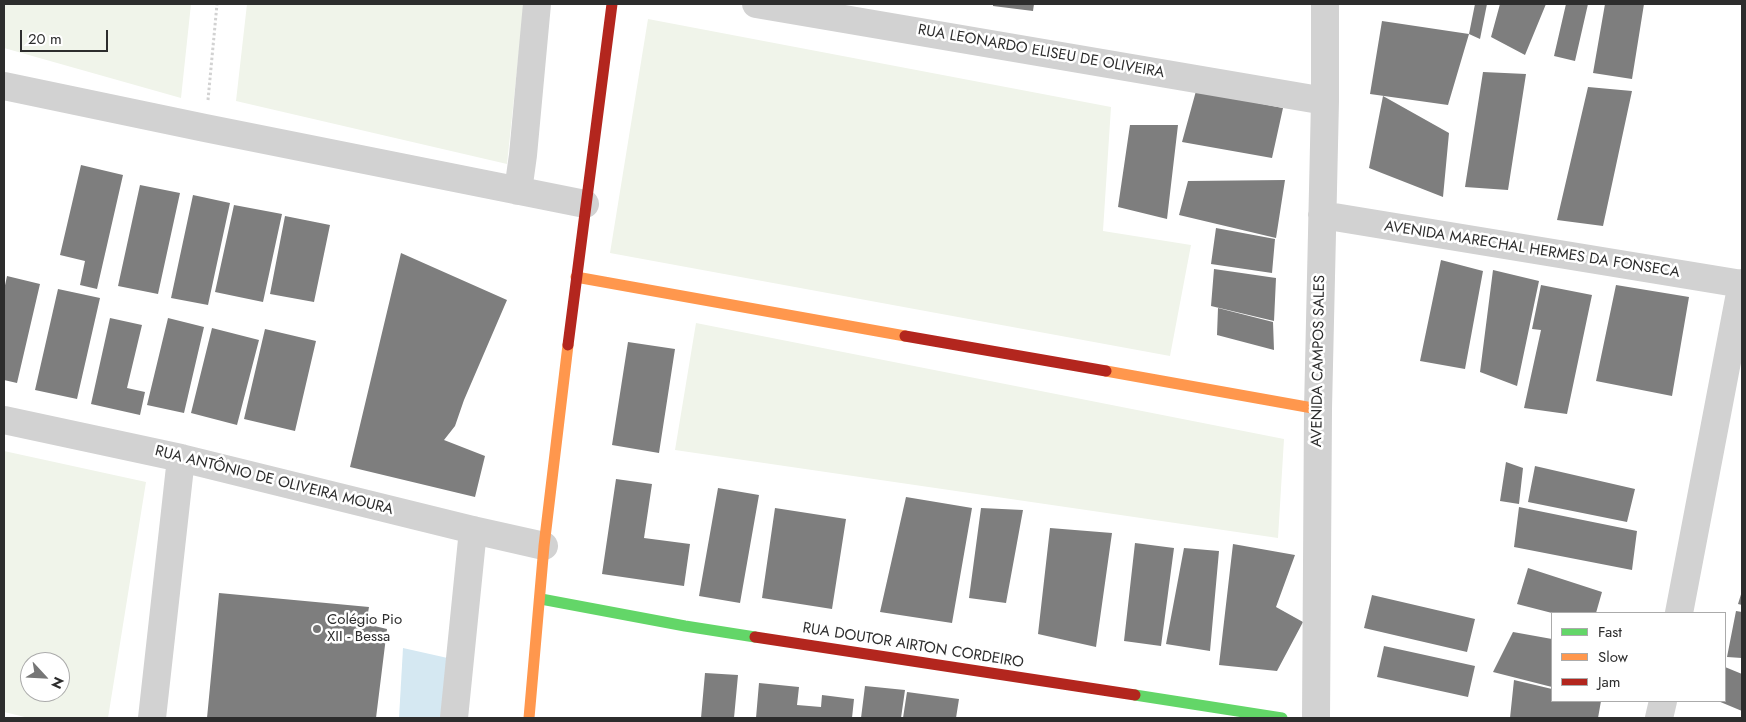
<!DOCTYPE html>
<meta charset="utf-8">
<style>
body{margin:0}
#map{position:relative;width:1746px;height:722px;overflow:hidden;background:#fff;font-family:Jost,sans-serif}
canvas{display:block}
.frame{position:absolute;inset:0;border:5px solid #2d2d2d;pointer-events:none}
.legend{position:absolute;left:1551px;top:612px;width:175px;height:90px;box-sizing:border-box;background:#fff;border:1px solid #ababab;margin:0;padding:6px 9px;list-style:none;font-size:15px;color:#2d2d2d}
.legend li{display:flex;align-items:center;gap:10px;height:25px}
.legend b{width:25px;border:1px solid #ababab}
.north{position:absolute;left:20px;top:652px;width:50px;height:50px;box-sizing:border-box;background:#fff;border:1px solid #ababab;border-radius:50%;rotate:115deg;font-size:14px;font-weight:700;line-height:20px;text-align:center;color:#2d2d2d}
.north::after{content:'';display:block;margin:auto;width:18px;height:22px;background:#767676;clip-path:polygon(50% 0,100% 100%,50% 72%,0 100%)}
.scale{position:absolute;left:20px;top:30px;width:88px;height:22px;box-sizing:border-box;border:2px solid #2d2d2d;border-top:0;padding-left:6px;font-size:15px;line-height:18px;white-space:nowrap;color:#2d2d2d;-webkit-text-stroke:4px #fff;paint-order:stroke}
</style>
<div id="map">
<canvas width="1746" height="722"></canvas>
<div class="frame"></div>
<ul class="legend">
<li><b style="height:6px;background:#63d668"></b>Fast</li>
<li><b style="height:6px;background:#ff974d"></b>Slow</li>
<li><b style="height:6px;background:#b3261e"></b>Jam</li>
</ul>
<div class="north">N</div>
<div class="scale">20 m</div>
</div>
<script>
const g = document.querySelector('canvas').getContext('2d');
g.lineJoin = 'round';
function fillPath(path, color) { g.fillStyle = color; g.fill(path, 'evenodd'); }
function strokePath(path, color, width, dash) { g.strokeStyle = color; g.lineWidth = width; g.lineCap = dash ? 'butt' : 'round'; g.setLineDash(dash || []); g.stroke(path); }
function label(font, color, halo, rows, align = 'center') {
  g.font = font + ' Jost,sans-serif'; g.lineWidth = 5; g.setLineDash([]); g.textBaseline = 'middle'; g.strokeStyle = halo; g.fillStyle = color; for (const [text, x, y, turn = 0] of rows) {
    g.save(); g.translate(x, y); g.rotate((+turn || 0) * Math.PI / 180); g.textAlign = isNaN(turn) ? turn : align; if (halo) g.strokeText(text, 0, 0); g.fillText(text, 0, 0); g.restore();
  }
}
fillPath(new Path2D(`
 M4,4H191L181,98L4,48Z
 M247,4H524L507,164L236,101Z
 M648,19L1111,107L1103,231L1191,245L1170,356L610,253Z
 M696,323L1284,439L1278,538L675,450Z
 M4,451L146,482L108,718H29L4,712ZM30,662H60V692H30Z`), '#f0f4ea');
fillPath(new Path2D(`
 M403,648L452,659L445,718H399Z`), '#d5e8f2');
fillPath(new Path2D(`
 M993,4H1034L1033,11L993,6Z
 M1475,4H1487L1480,39L1469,34Z
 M1500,4H1546L1525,55L1491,37Z
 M1566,4H1588L1575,61L1554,56Z
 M1605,4H1644L1632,79L1593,73Z
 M1382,21L1469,34L1448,105L1370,94Z
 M1483,72L1526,74L1508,190L1465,187Z
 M1588,87L1632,91L1603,226L1557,220Z
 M1196,91L1283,108L1272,158L1182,142Z
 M1383,96L1449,133L1443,197L1369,168Z
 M1130,125H1178L1167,219L1118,207Z
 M81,165L123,175L97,289L80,285L85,261L60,255Z
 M1285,180L1276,238L1179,215L1188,181Z
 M140,185L180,193L158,294L118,286Z
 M193,195L230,203L208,305L171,298Z
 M234,205L282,214L263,302L215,292Z
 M285,216L330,225L314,302L270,294Z
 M1216,228L1275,239L1272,273L1211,264Z
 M401,253L507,300L464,400L455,426L444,440L485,456L475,497L350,467Z
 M1441,260L1483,271L1465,369L1420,361Z
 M1214,269L1276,278L1274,321L1211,306Z
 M1493,270L1539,281L1517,386L1480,372Z
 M7,276L40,284L17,383L4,380V290Z
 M1541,285L1592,295L1567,414L1524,408L1541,330L1532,329Z
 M1616,285L1689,297L1672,396L1596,381Z
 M58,289L100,298L77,399L35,390Z
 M1218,308L1273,322L1274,350L1217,335Z
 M110,318L142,325L127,388L145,392L140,415L91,404Z
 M168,318L204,327L184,413L147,405Z
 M212,328L259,340L237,425L191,413Z
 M265,329L316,341L295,431L244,419Z
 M628,342L675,349L659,453L612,445Z
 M1506,462L1523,468L1519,504L1500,501Z
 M1535,466L1635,489L1627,522L1528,502Z
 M616,479L652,484L644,538L690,544L684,586L602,574Z
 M718,488L759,495L740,603L699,596Z
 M906,497L972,508L952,623L880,612Z
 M1519,507L1637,531L1632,570L1514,547Z
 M775,508L846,519L832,609L762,598Z
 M981,508L1023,510L1006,603L969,598Z
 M1050,528L1112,533L1096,647L1038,634Z
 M1135,543L1174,548L1161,646L1124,641Z
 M1233,544L1295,555L1276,607L1303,622L1277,671L1219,665Z
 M1184,548L1219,551L1210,651L1166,644Z
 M1528,568L1602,592L1596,613H1552L1517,604Z
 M1742,591V605L1738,604Z
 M219,593L369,607L366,624L387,629L376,718H207Z
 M1372,595L1475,619L1467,652L1364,628Z
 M1736,611L1742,612V658L1727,657Z
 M1513,632L1552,639V687L1493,672Z
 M1384,646L1475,666L1468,697L1377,677Z
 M1725,667L1742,674V711L1718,701H1725Z
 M705,673L738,675L734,718H701Z
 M1514,680L1552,689V701H1601L1598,718H1510Z
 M759,683L799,687L797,705L821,707L822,695L854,699L852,718H756Z
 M865,686L905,690L901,718H861Z
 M907,692L959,699L956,718H903Z`), '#7e7e7e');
strokePath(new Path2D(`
 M208,100L217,4`), '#d2d2d2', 3, [2.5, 2.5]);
strokePath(new Path2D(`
 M756,4L1325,101
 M4,86L205,128L585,204
 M518,191L523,155L537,4
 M1322,215L1742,284
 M4,420L181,458L473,530L544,546
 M1679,613L1742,283
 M152,718L181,458
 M454,718L473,530
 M1316,718L1318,409L1325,101V4
 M1659,718L1663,701`), '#d2d2d2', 28);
strokePath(new Path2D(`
 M541,599L685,626L755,637
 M1135,695L1282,718`), '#63d668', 11);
strokePath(new Path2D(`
 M576,277L905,336
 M1106,371L1318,409
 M529,718L544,546L568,345`), '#ff974d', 11);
strokePath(new Path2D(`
 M905,336L1106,371
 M568,345L612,4
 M755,637L1135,695`), '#b3261e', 11);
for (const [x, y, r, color] of [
 [317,629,5,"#767676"]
]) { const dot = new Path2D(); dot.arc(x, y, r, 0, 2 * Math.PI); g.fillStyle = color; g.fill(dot); strokePath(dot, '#fff', 2); }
label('15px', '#2d2d2d', '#fff', [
 ["RUA LEONARDO ELISEU DE OLIVEIRA",1041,52,10],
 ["AVENIDA MARECHAL HERMES DA FONSECA",1532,250,9],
 ["AVENIDA CAMPOS SALES",1319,361,-89],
 ["RUA ANTÔNIO DE OLIVEIRA MOURA",274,481,14],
 ["RUA DOUTOR AIRTON CORDEIRO",913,646,9]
]);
label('15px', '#2d2d2d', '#fff', [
 ["Colégio Pio",327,620],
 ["XII - Bessa",327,637]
], 'left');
</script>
